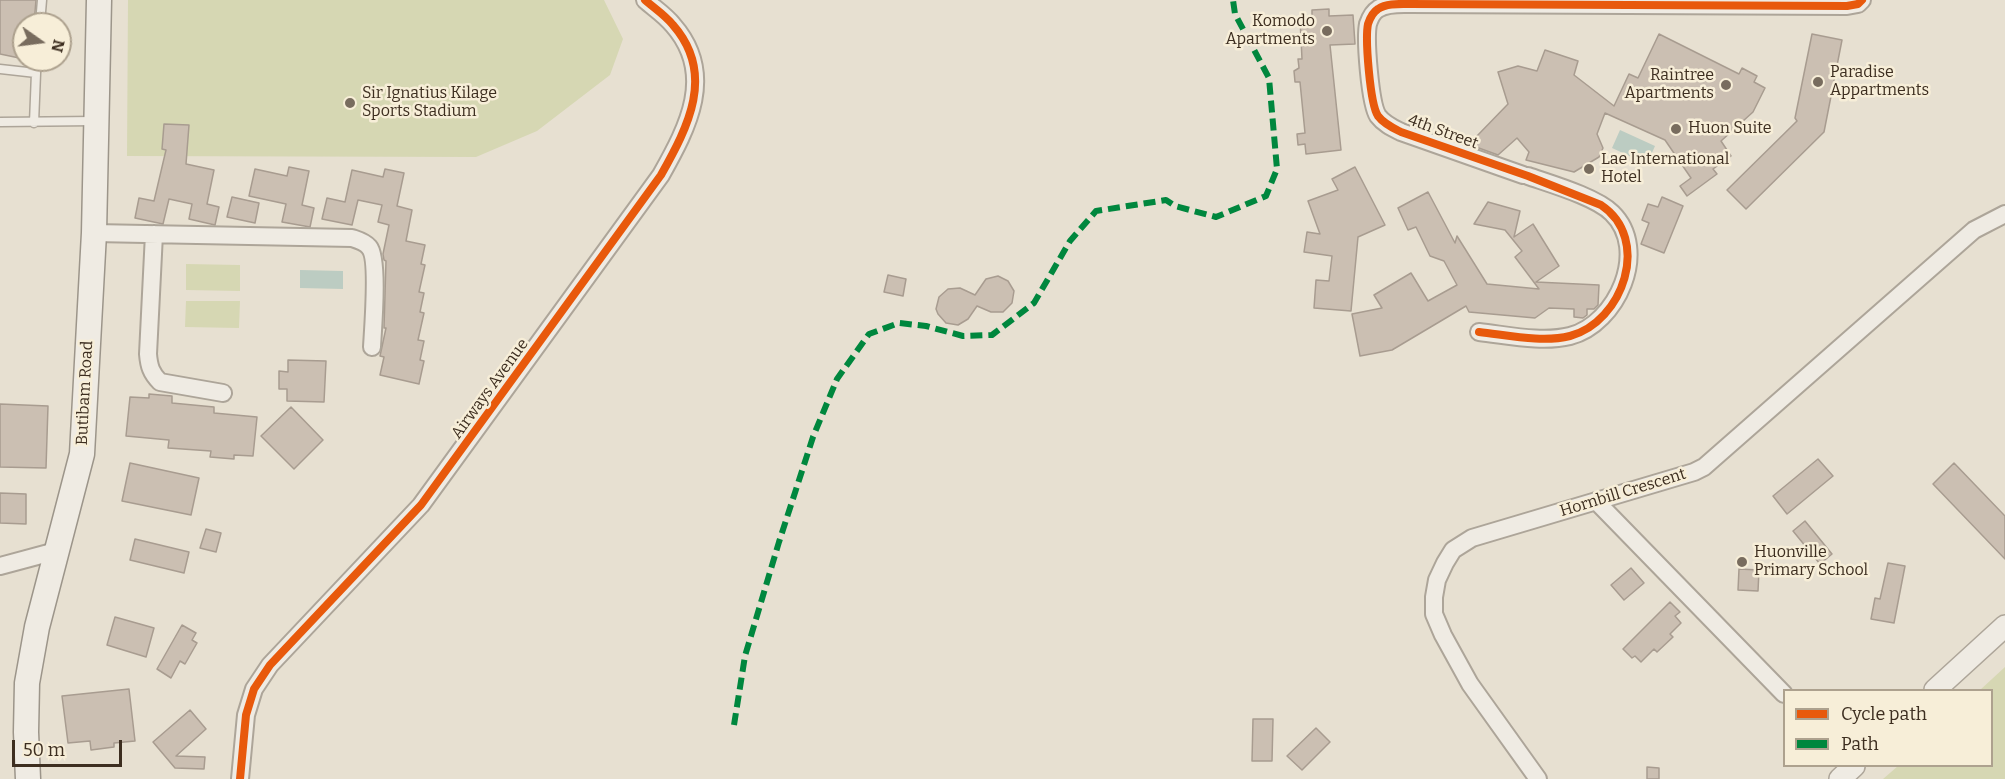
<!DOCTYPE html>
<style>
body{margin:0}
#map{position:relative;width:2005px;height:779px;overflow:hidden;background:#e7e0d1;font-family:Bitter,serif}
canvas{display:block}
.legend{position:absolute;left:1783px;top:689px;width:210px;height:78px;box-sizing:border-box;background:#f7eed8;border:2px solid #ada18e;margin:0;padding:8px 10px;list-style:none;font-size:18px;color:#3d2e20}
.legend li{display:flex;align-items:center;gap:12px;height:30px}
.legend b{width:30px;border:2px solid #ada18e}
.north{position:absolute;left:12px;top:12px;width:60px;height:60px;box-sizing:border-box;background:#f7eed8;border:2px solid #ada18e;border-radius:50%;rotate:104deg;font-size:16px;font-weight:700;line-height:24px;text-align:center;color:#3d2e20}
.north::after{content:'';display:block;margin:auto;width:21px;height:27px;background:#786c5e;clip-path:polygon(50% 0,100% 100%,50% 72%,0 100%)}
.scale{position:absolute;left:12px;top:740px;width:110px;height:27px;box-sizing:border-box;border:3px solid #3d2e20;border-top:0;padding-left:8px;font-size:18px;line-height:21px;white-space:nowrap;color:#3d2e20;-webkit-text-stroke:4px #f7eed8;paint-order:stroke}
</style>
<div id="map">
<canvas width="2005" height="779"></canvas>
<ul class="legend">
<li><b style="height:8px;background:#e8590c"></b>Cycle path</li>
<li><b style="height:8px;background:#00873e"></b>Path</li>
</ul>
<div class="north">N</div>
<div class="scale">50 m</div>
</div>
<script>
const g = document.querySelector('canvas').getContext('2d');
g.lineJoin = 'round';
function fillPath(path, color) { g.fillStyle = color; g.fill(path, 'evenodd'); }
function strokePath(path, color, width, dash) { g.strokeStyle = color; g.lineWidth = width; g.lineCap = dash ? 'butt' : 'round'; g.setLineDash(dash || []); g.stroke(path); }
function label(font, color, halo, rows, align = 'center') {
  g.font = font + ' Bitter,serif'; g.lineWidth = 5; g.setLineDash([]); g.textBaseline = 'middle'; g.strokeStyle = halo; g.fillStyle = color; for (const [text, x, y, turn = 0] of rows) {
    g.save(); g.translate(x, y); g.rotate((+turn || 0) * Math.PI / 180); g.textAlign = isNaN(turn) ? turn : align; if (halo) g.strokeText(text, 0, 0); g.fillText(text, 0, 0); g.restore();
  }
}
fillPath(new Path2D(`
 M128,0H604L623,39L610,75L537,131L476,157L127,156Z
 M186,264L240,265V291L186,290Z
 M186,301H240L239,328L185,327Z
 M2005,667V779H1883L1898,766H1992V690H1980Z`), '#d6d7b3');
fillPath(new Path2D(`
 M1620,130L1655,146L1647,164L1612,148Z
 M300,270L343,271V289L300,288Z`), '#bcccc2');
const building = new Path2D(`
 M0,0H36L34,24H24V59L0,54Z
 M1329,9V16L1353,15L1355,44L1330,45L1341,150L1306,154L1305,144L1298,145L1297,134L1305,133L1300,82H1295L1294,71L1299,68L1298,59H1302L1300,19L1312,18V10Z
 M1659,34L1739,74L1742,68L1757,76L1754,82L1765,88L1753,112L1721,141L1731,156L1713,169L1717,174L1687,196L1680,186L1691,178L1665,140L1605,113L1597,134L1603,148L1599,157L1574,172L1526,160L1529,152L1517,138L1498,155L1476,147L1475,138L1508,104L1498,72L1518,66L1537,71L1545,50L1578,61L1574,75L1614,106L1629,74L1638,78Z
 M1812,34L1842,40L1824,132L1746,209L1727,190L1797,121L1795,118Z
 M164,124L189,125L186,164L214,170L207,204L219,207L215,225L189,219L192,204L169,199L163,224L135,218L139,198L154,201L166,150L162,149Z
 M289,167L309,171L302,205L314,208L310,227L282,222L286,204L249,196L255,169L287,176Z
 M1355,167L1385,225L1358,237L1351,311L1314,308L1316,280L1329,281L1332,256L1304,252L1307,232L1320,234L1308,201L1338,190L1332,179Z
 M385,169L404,173L397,206L412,210L406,241L425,245L421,264L425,265L419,292L424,293L420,312L424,313L418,340L424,341L420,360L424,361L419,384L380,375L384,357L380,356L386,328H384L386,261L384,260L383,254L389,225L378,222L382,205L358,200L352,225L322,219L327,198L345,202L352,170L383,177Z
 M1428,192L1455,243L1457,236L1487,284L1539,289L1515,257L1522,251L1505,230L1474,224L1488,202L1520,211L1514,237L1533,224L1559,266L1536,282L1599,285L1598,305L1594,309H1587V315L1583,318L1574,317V309L1549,308L1535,318L1469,312L1466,306L1392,350L1360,356L1352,314L1382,308L1374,295L1411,273L1428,301L1457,285L1444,261L1430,256L1416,227L1408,230L1398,208Z
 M232,197L259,203L255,223L227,217Z
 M1662,197L1683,206L1664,253L1641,244L1649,223L1642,220L1648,204L1658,207Z
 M888,275L906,279L903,296L884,292Z
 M998,276L1008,281L1014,291L1012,303L1003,312H991L977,306L968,319L958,325L946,323L938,314L936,309L939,297L948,289L960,288L975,295L986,279Z
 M288,360L326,361L324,402L287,401V389H279V371L288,372Z
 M149,394L172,396V403L214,407V413L257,417L253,456L234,455V459L210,457L211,451L168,448L169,440L126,436L130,397L149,398Z
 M0,404L48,406L46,468L0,467Z
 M291,407L323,440L294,469L261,436Z
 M1818,459L1833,476L1787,514L1773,496Z
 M130,463L199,478L191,515L122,501Z
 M1954,463L2005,516V559L1933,484Z
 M0,493L26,494V524L0,523Z
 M1805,521L1832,554L1820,564L1793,531Z
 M206,529L221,533L216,552L200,548Z
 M135,539L189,552L184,573L130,560Z
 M1888,563L1905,566L1894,623L1871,619L1875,598L1880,599Z
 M1631,568L1644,583L1624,600L1611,585Z
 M1739,569L1759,570L1758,591L1738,590Z
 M1670,602L1680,612L1675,616L1681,623L1670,634L1673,637L1657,652L1654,649L1641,662L1635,656L1632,658L1623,649Z
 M115,617L154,628L146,657L107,645Z
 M182,625L196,633L192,640L197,643L185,664L180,661L171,678L157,669Z
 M129,689L135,741L114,743V747L91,750L90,741L68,743L62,696Z
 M190,710L206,729L176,756L205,757L204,769L175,768L153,742Z
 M1253,719H1273L1272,761H1252Z
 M1316,728L1330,742L1302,770L1287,756Z
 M1647,767L1659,768V779H1647Z`);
fillPath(building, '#cbbfb2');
strokePath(building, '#a89c90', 1.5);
const service = new Path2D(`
 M40,24L42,0
 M0,69L36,73L37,60
 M0,122L95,121
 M34,123L36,73`);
const minor = new Path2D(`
 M1523,175L1401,132C1393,128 1384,124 1378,116C1370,104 1365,39 1368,24C1370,18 1373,12 1378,9C1387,3 1400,4 1410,4L1847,6L1858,4L1862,0
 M94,233L352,238C358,240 365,242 369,247C379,258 373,329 372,347
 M154,234L148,354C149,366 151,373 160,382L223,393
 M1479,332C1507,335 1542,343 1570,336C1617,324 1650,250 1612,213C1596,197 1551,184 1528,176
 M1596,501L1784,694
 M0,566L56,551
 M240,779L246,715L254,689L270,665L421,505L661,175C688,127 716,74 673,25C665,15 654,8 645,0
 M1538,779L1470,684L1443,635L1434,614V597L1437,580L1445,563L1453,550L1472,538L1694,472L1704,467L1974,230L2005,214`);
const tertiary = new Path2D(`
 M1935,690L2005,626
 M1840,779L1854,766`);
const secondary = new Path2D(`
 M28,779L26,732L27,683L37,627L82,454L94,233L99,0`);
strokePath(service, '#ada599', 11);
strokePath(minor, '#ada599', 20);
strokePath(tertiary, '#ada599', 24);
strokePath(secondary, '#9c958a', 27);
strokePath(service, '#efebe3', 8);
strokePath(minor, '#efebe3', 16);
strokePath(tertiary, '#efebe3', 21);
strokePath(secondary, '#efebe3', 24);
strokePath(new Path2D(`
 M734,725L745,656L779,542L813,437L837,379L869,334L899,323L926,326L963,336L992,335L1034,303L1070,241L1096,211L1166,200L1175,206L1216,217L1266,196L1277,169L1269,78L1235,14L1233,0`), '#00873e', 6, [12, 6]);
strokePath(new Path2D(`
 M1479,332C1507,335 1542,343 1570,336C1623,322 1652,239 1601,205L1528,176L1401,132C1393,128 1384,124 1378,116C1370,104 1365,39 1368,24C1370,18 1373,12 1378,9C1387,3 1400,4 1410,4L1847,6L1858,4L1862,0
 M240,779L246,715L254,689L270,665L421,505L661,175C688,127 716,74 673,25C665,15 654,8 645,0`), '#e8590c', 8);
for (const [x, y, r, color] of [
 [1327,31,6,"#786c5e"],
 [1818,82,6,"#786c5e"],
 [1726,85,6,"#786c5e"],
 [350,103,6,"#786c5e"],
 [1676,129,6,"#786c5e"],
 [1589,169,6,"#786c5e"],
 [1742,562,6,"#786c5e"]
]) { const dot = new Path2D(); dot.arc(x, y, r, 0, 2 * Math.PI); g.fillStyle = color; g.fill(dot); strokePath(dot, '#f7eed8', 2); }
label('16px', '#3d2e20', '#f7eed8', [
 ["Komodo",1315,22,"right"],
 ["Apartments",1315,40,"right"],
 ["Paradise",1830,73],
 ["Appartments",1830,91],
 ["Raintree",1714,76,"right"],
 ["Apartments",1714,94,"right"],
 ["Sir Ignatius Kilage",362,94],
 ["Sports Stadium",362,112],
 ["Huon Suite",1688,129],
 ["Lae International",1601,160],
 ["Hotel",1601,178],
 ["Huonville",1754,553],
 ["Primary School",1754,571]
], 'left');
label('16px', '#3d2e20', '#f7eed8', [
 ["4th Street",1443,132,20],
 ["Airways Avenue",490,389,-54],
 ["Butibam Road",85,393,-87],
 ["Hornbill Crescent",1623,493,-17]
]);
</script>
